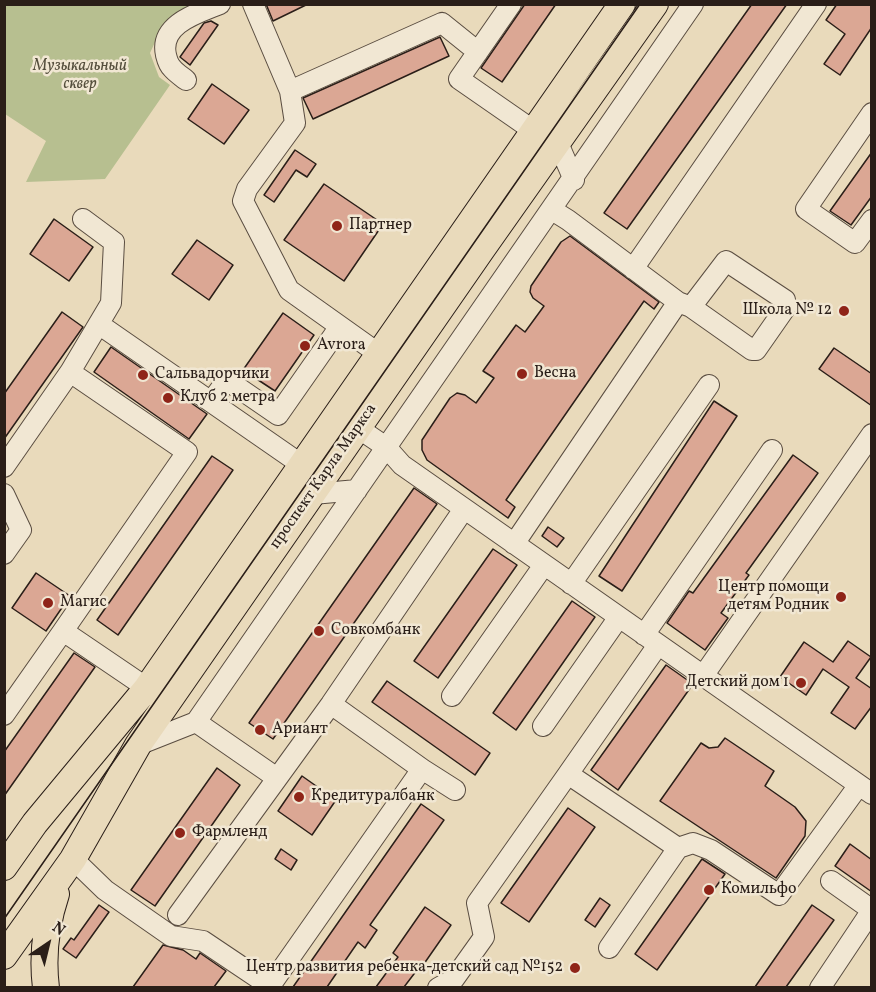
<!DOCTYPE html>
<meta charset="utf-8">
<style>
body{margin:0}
#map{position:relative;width:876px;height:992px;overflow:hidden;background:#e9dabb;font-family:Vollkorn,serif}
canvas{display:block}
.frame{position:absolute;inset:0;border:6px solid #2a1e18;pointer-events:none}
.north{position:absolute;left:18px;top:914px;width:60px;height:60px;-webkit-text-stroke:4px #f1e7d3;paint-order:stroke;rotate:35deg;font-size:16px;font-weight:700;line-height:24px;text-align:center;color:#2a1e18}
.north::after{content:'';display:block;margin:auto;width:21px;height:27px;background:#2a1e18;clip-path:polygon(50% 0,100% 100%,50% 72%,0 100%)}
</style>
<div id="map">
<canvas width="876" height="992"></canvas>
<div class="frame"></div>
<div class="north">N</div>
</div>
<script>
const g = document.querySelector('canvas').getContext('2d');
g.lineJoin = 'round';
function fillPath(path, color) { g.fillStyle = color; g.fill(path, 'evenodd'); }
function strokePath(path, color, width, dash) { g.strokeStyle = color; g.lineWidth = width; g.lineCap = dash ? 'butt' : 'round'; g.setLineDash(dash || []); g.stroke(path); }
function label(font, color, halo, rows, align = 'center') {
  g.font = font + ' Vollkorn,serif'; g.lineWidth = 5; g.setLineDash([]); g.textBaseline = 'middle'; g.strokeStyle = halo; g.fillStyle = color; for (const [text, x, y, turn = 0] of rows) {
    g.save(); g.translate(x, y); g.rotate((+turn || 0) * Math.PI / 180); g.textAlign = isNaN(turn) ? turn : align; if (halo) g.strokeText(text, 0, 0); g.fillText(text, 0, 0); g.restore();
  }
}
fillPath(new Path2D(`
 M4,5H208L179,16L161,29L150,53L159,77L170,85L105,179L26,182L46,141L5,114Z`), '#b7bf90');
const building = new Path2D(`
 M266,4H308L273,21Z
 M525,4H556L502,82L481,68Z
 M752,4H787L627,229L604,213Z
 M837,4H872V27L840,75L824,64L845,34L826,20Z
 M211,21L218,25L190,65L180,57L204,23Z
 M440,37L449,56L313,119L303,98Z
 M212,84L249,110L224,144L188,119Z
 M295,150L316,164L307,177L296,170L274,202L264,195Z
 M872,152V196L851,225L830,211Z
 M324,184L383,224L344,281L284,240Z
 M54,219L93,247L69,281L30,254Z
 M570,236L659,302L654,309L644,301L506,500L515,507L508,518L427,460L422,450V440L450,398L457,393L465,395L476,403L494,378L483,371L516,325L525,332L544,306L533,298L530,292L531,286L561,242Z
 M197,240L233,265L209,300L172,274Z
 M62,312L83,327L4,439V394Z
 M283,313L314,335L275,391L243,370Z
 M111,347L207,414L189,439L94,372Z
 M834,348L872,374V406L819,369Z
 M714,401L737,416L622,591L599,576Z
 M793,455L818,473L746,573L749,575L721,613L728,618L705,650L667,623L689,591L693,593Z
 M212,456L233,470L118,635L97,620Z
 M414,488L437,504L273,739L249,723Z
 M548,527L564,538L557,547L542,536Z
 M493,549L517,565L438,678L414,661Z
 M36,573L70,596L46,631L12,608Z
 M572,601L595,617L516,730L493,713Z
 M848,641L871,657L856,678L872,689V706L855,729L831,713L849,687L823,669L806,695L780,677L804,642L833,662Z
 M74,653L95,667L4,796V752Z
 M666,665L693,684L618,790L591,770Z
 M387,681L490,753L475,775L372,702Z
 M725,738L774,771L765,786L795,807L806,821L805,836L776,878L660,801L701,743L709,748L718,747Z
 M217,768L240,785L155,906L131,890Z
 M302,776L336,800L312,835L278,811Z
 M421,804L444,820L370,925L377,930L365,948L358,942L327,987H293Z
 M568,808L595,827L529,922L501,903Z
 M850,844L872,860V892L835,866Z
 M281,849L297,860L291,870L275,859Z
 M702,859L725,874L657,970L635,954Z
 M600,898L610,905L595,927L585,920Z
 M99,905L109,912L76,958L63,949L71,938L74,940Z
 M812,905L834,920L786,987H755Z
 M425,907L451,925L419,971L417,970L404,987H376L398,957L393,953Z
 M163,945L183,950L196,959L200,953L226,971L214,987H133Z`);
fillPath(building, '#dba794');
strokePath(building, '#2a1e18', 1.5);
const minor = new Path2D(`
 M253,4L290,91L295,123L247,189L243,201L289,290L379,354
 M511,4L459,79L534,131
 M186,80C181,76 175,72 172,68C168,64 167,59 166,55C159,24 198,13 220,4
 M290,91L442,23L478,52
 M872,113L806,209L855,243L872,220
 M558,143L574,180
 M633,269L816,4
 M678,302L691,307L752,350H756L786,307L785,300L726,261L691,307
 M100,325L302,465
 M70,372L187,452L63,631L147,688
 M211,402L227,380L278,415L336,332L337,325
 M358,428L386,447L402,465L872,794
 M4,467L70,372L111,303L114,242L83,219
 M4,494L21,530L4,554
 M313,494L357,490
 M514,544L678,302L568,220L552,210
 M571,584L709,385
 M644,635L772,450
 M703,676L872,434
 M452,696L544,565
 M4,715L63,631
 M196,722L277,778
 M543,726L619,617
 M138,745L196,722L693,4
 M422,769L455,790
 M568,774L658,645
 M73,859L105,890L171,936L203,941L270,986L269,988
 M178,915L331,704L464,509
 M609,948L678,848L693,843L711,850L779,895L859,785
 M270,986L422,769L331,704
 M438,988L454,979L484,937L477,903L568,774L678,848
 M820,988L872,910L831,881`);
const major = new Path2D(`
 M4,867L35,823L147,688L622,4
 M4,956L73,859L138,745L482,249L655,4
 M46,988C42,956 46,924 56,894`);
strokePath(minor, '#5a4d41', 22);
strokePath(major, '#2a1e18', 28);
strokePath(minor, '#f1e7d3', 20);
strokePath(major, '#e9dabb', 26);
strokePath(new Path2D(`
 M4,919L640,4`), '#2a1e18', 1.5);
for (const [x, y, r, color] of [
 [337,226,6,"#8f2418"],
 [844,311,6,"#8f2418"],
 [305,346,6,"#8f2418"],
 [522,374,6,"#8f2418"],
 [143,375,6,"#8f2418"],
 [168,398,6,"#8f2418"],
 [841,597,6,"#8f2418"],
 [48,603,6,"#8f2418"],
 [319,631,6,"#8f2418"],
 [801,683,6,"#8f2418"],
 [260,730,6,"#8f2418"],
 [299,797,6,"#8f2418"],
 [180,833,6,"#8f2418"],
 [709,890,6,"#8f2418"],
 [575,968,6,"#8f2418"]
]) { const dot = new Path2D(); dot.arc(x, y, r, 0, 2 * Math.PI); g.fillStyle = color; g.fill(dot); strokePath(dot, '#f1e7d3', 2); }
label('italic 16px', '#544e3c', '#f1e7d3', [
 ["Музыкальный",80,67],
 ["сквер",80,85]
]);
label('16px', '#2a1e18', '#f1e7d3', [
 ["Партнер",349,226],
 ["Школа № 12",832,311,"right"],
 ["Avrora",317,346],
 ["Весна",534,374],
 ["Сальвадорчики",155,375],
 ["Клуб 2 метра",180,398],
 ["Центр помощи",829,588,"right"],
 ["детям Родник",829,606,"right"],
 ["Магис",60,603],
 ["Совкомбанк",331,631],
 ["Детский дом 1",789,683,"right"],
 ["Ариант",272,730],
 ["Кредитуралбанк",311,797],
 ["Фармленд",192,833],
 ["Комильфо",721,890],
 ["Центр развития ребенка-детский сад №152",563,968,"right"]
], 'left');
label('16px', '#2a1e18', '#f1e7d3', [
 ["проспект Карла Маркса",324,477,-55]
]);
</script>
